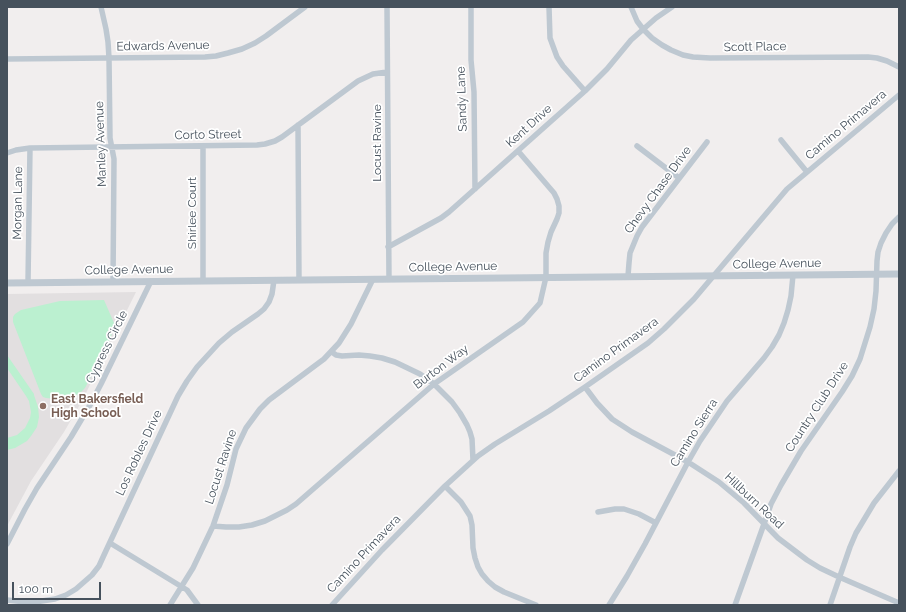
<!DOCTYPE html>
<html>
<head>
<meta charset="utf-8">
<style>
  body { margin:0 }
  #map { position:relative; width:906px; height:612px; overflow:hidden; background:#f1eeee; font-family:Raleway,sans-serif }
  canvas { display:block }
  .frame { position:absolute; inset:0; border:8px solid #46515c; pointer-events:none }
  .scale { position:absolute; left:12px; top:582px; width:89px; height:18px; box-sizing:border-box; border:2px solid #46515c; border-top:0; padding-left:5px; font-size:12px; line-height:14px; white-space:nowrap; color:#46515c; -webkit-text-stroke:3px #fff; paint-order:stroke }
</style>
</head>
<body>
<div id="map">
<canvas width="906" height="612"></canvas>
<div class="frame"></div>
<div class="scale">100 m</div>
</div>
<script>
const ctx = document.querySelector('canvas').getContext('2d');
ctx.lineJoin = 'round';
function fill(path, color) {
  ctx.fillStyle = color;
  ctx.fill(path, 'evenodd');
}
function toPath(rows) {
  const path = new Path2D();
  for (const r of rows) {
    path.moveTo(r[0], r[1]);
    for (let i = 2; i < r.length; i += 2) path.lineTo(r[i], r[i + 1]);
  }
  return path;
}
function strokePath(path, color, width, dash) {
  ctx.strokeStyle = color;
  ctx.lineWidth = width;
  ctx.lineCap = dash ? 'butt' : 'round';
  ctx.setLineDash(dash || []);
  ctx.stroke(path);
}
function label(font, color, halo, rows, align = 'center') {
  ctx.font = font + ' Raleway,sans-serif';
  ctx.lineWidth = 3.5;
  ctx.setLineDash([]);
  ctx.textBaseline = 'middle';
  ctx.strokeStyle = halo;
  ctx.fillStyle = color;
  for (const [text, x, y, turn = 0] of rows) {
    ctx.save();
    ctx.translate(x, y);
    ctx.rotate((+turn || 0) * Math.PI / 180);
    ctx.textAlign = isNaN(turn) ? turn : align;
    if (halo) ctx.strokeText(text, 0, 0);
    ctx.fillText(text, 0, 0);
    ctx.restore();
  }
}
fill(toPath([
  [136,292,82,401,64,432,31,481,7,526,7,294]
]), '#e2dfe0');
fill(toPath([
  [104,300,114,323,113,328,111,337,85,388,79,394,70,397,57,399,46,398,43,397,41,394,13,322,13,317,15,314,21,310,60,301],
  [7,355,34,394,34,395,38,407,39,417,37,427,31,436,27,441,15,448,7,450,7,438,17,435,25,428,30,418,31,412,29,401,26,396,7,368]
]), '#bbf0d0');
strokePath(toPath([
  [101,7,106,29,108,42,109,58,110,138,114,159,113,282],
  [387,7,389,279],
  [471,7,471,60,474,92,475,189],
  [549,7,550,38,557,57,563,66,585,91],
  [631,7,637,21,643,29,652,38,662,45,671,50,683,55,693,57,710,58,868,57,877,58,887,61,899,67],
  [7,59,205,57,216,56,228,53,242,49,255,43,266,36,305,7],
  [298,125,299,280],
  [781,140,807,172],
  [637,146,679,178],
  [7,153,16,150,30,148,257,145,265,144,275,141,282,137,358,81,373,74,387,72],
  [388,247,441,218,449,212,585,91,607,69,631,40,656,18,672,7],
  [628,276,629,263,630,253,637,236,642,227,707,142],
  [203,281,203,146],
  [28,282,30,148],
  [332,352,336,355,342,356,359,355,370,356,382,358,395,362,420,374,434,384,452,402,460,413,467,425,470,432,472,439,473,460],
  [585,387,597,403,612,419,632,432,688,462,719,482,744,503,778,538,807,560,820,568,839,577,899,603],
  [445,486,461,502,470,516,472,525,473,548,475,558,478,567,482,574,488,581,495,587,504,592,536,605],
  [598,512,615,509,624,509,639,514,656,523],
  [213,526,226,527,239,527,252,525,265,521,287,510,296,504,434,384,523,322,540,303,546,277,546,253,548,242,551,232,557,219,559,213,559,206,557,199,554,193,518,151],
  [110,543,187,590,198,605],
  [7,544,25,509,37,488,71,437,90,405,101,384,151,281],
  [7,600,25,602,35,602,55,599,66,595,76,589,92,575,99,566,104,555,178,396,187,381,197,367,219,343,232,332,258,314,264,309,269,302,272,294,274,280],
  [170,605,193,568,213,526,227,485,236,449,246,428,260,409,269,400,324,359,339,343,351,324,373,279],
  [332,605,382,550,445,486,478,456,495,444,549,411,585,387,648,343,664,329,694,299,787,189,899,95],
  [609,605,627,576,645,544,688,462,700,441,727,401,764,358,772,347,779,335,784,323,788,310,791,296,793,275],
  [735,605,764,524,771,504,781,485,801,451,842,392,852,376,860,359,870,327,874,309,876,291,877,261,878,252,881,243,886,233,892,224,899,217],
  [830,605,850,547,856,533,874,503,899,471]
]), '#bec8d1', 5.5);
strokePath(toPath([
  [7,283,899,274]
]), '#bec8d1', 7);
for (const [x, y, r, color] of [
  [43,406,4,"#8d6e63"]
]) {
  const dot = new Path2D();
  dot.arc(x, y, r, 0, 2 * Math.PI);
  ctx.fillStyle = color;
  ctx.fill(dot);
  strokePath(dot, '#fff', 1.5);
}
label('12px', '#46515c', '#fff', [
  ["Edwards Avenue",163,46,-1],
  ["Scott Place",755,47,-1],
  ["Sandy Lane",462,99,-92],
  ["Camino Primavera",846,125,-40],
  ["Kent Drive",529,126,-42],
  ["Corto Street",208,135,-1],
  ["Locust Ravine",377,143,-90],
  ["Manley Avenue",101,144,-92],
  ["Chevy Chase Drive",658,190,-54],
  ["Morgan Lane",18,203,-89],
  ["Shirlee Court",192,213,-90],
  ["College Avenue",777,264,-1],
  ["College Avenue",453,267,-1],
  ["College Avenue",129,270,-1],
  ["Cypress Circle",107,347,-64],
  ["Camino Primavera",616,350,-36],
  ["Burton Way",441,367,-37],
  ["Country Club Drive",817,407,-57],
  ["Camino Sierra",694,433,-58],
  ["Los Robles Drive",139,453,-65],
  ["Locust Ravine",221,467,-72],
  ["Hillburn Road",754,501,43],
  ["Camino Primavera",364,554,-47]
]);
label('bold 12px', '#785e54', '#fff', [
  ["East Bakersfield",51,399],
  ["High School",51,413]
], 'left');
</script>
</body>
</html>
